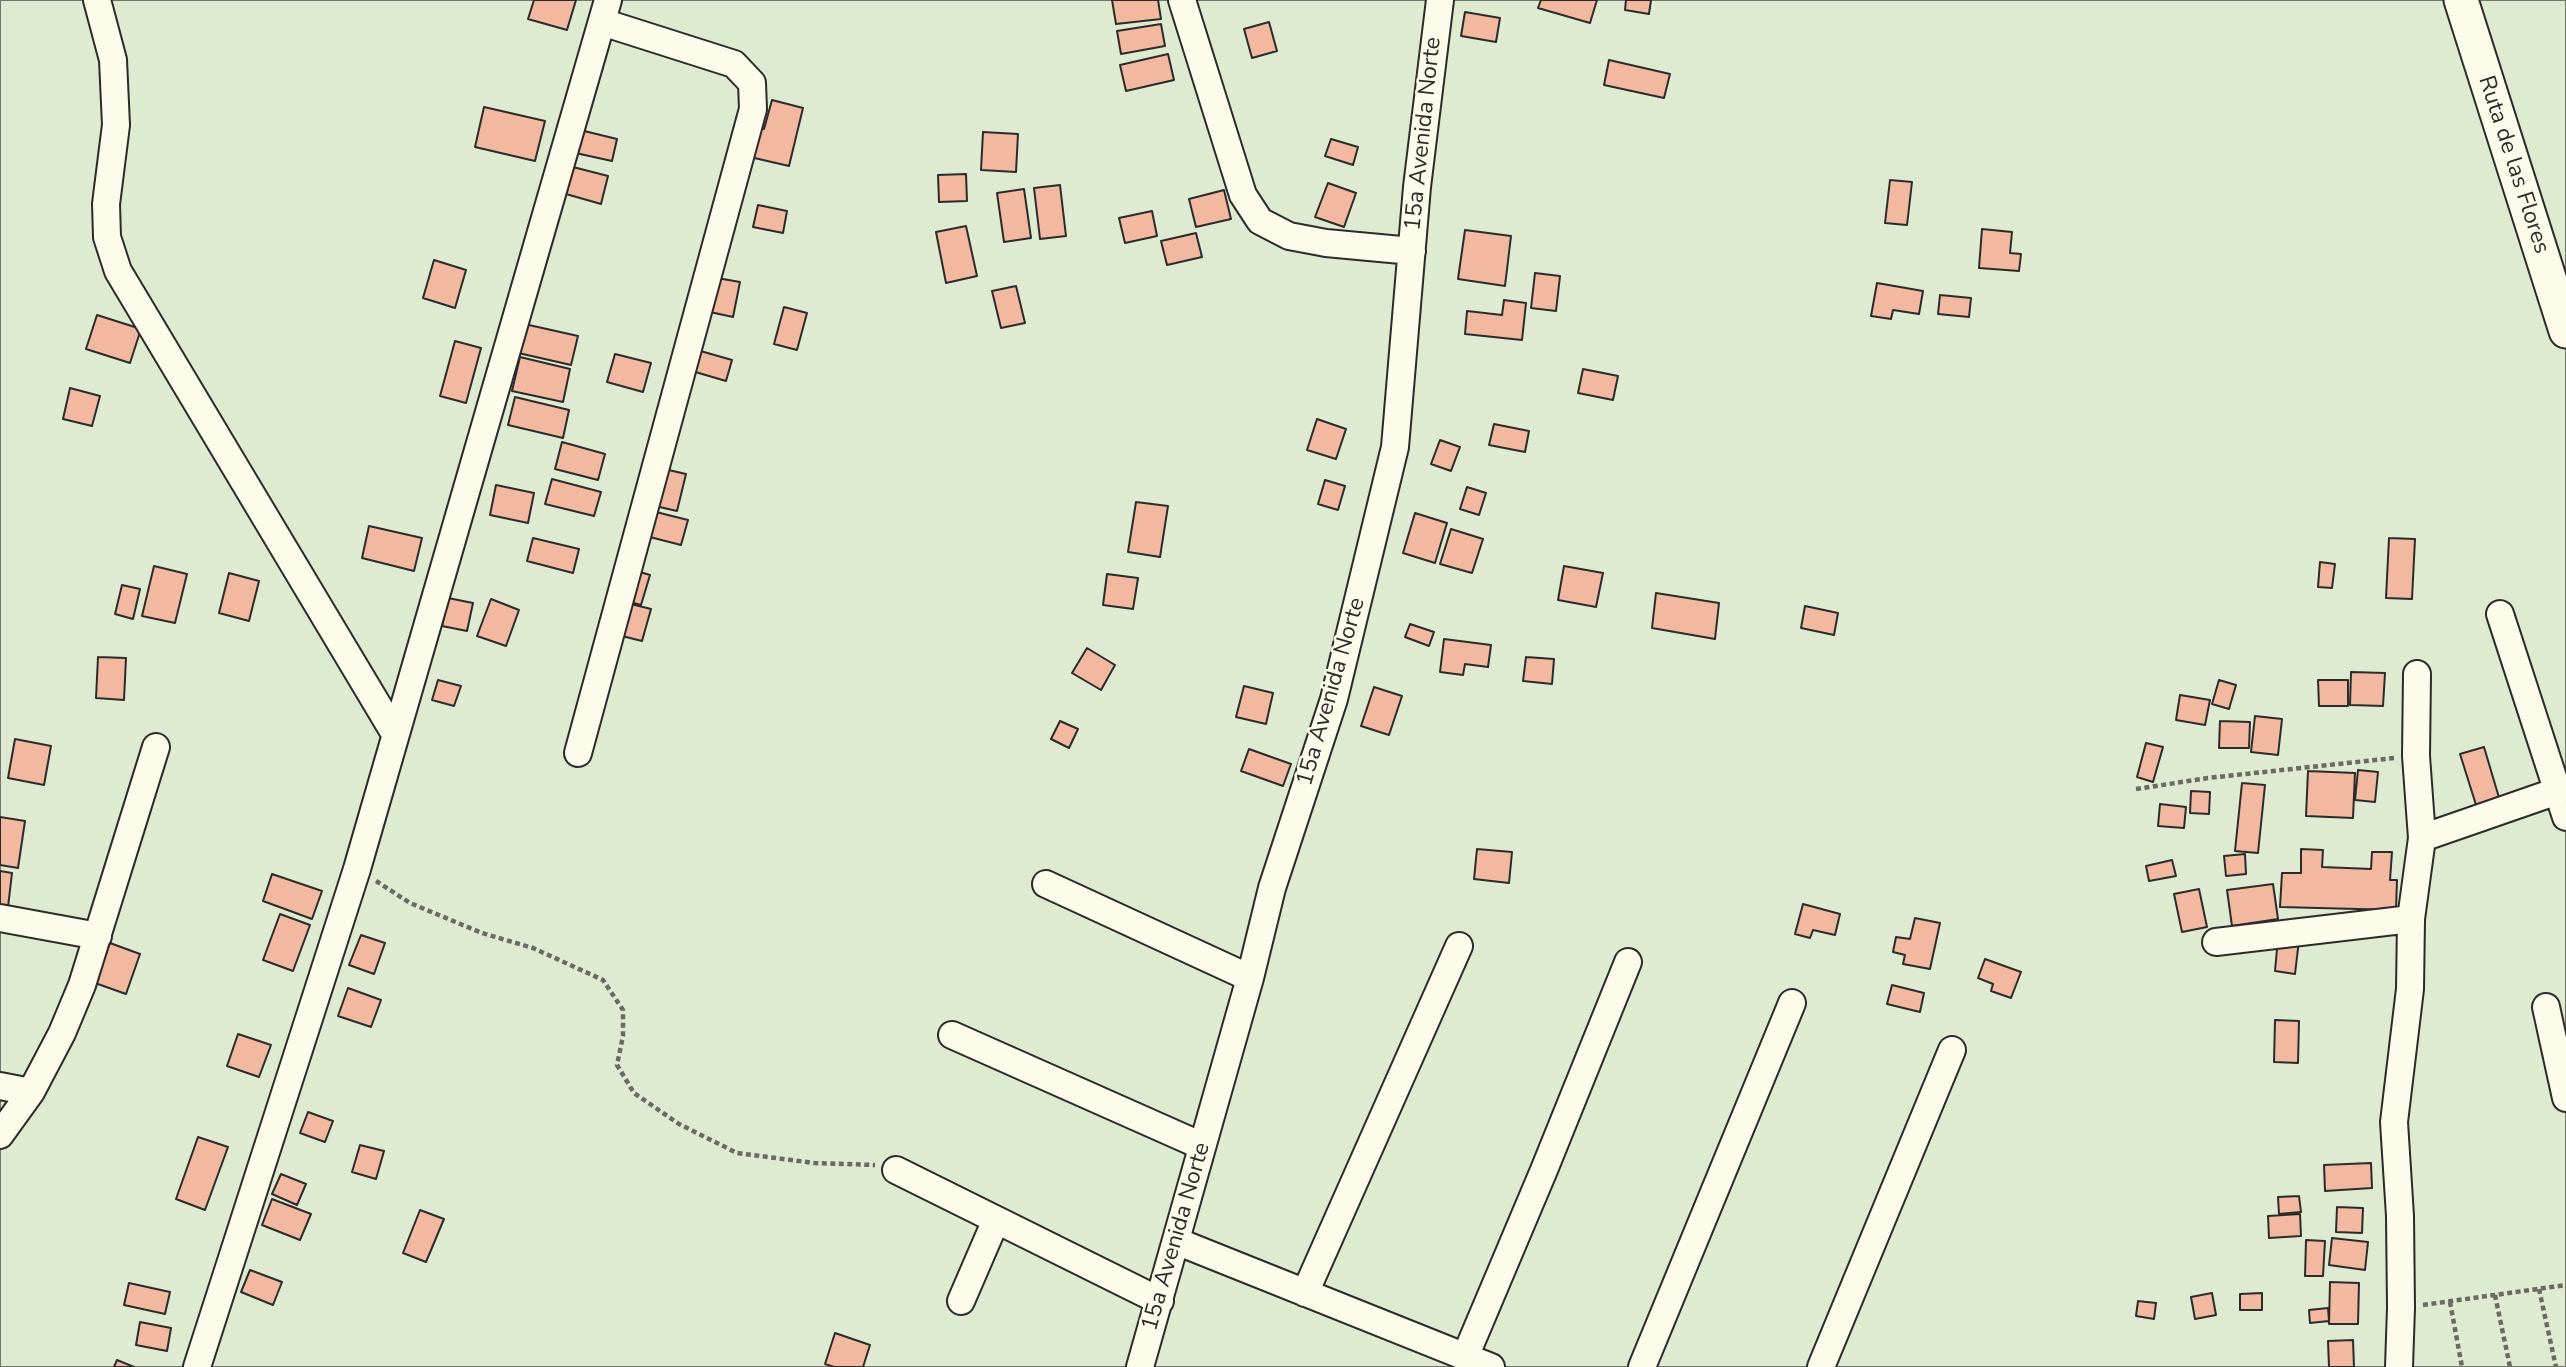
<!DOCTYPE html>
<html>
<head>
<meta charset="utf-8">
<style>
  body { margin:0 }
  canvas { display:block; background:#fdfbea }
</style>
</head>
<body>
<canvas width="2566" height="1367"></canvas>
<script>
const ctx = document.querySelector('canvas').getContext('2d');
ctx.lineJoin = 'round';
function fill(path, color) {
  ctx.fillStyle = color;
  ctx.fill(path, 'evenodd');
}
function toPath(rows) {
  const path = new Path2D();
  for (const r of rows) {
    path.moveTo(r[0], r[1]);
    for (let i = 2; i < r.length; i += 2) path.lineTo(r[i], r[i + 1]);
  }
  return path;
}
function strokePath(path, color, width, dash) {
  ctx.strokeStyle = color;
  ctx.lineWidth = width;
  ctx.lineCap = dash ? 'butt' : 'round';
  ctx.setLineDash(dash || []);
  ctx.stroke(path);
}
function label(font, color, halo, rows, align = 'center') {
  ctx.font = font + ' "Nunito Sans",sans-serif';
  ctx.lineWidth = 5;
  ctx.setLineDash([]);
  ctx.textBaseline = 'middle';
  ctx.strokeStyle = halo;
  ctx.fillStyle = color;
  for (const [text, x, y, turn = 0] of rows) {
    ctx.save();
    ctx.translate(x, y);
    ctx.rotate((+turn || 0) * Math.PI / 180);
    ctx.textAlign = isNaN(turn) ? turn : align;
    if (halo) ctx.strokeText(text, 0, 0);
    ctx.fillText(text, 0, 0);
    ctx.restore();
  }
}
const green = toPath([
  [0,0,2566,0,2566,1367,0,1367,0,0]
]);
fill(green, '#deebd1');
strokePath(green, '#74746e', 2);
const building = toPath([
  [534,0,576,0,567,30,528,19,534,0],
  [1112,0,1158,0,1161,19,1116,24,1112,0],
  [1541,0,1597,0,1590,23,1538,8,1541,0],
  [1626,0,1651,0,1649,14,1625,10,1626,0],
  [1465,12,1500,18,1496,42,1461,36,1465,12],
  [1269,22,1277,51,1252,58,1244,29,1269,22],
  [1161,24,1165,46,1121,54,1117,31,1161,24],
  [1168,54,1174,80,1126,91,1120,65,1168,54],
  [1609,60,1670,74,1664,98,1604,85,1609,60],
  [772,100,803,108,789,166,750,157,756,127,764,129,772,100],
  [484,107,545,121,535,161,475,147,484,107],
  [576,129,617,139,612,161,571,152,576,129],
  [983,132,1018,134,1016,172,981,170,983,132],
  [1331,139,1358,147,1353,165,1325,156,1331,139],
  [573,167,608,176,601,204,566,194,573,167],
  [966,174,967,201,939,202,938,175,966,174],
  [1890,180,1912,182,1907,225,1885,223,1890,180],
  [1328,183,1356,193,1344,227,1315,217,1328,183],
  [1060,185,1066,236,1040,239,1034,188,1060,185],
  [1024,189,1031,238,1004,242,997,193,1024,189],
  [1224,190,1231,219,1196,227,1189,199,1224,190],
  [758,205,787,211,783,233,753,227,758,205],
  [1152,211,1157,236,1125,243,1119,218,1152,211],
  [966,226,977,276,946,283,936,232,966,226],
  [1982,229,2012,232,2010,253,2021,254,2019,271,1979,268,1982,229],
  [1465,230,1511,236,1505,286,1458,279,1465,230],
  [1196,233,1202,257,1167,265,1161,241,1196,233],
  [434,260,466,270,455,308,423,298,434,260],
  [1535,273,1560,276,1556,311,1531,308,1535,273],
  [717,278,740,282,733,317,710,312,717,278],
  [1877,283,1923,291,1919,314,1893,310,1891,319,1871,316,1877,283],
  [1016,286,1025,323,1001,328,992,291,1016,286],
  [1940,295,1971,298,1969,317,1938,314,1940,295],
  [1504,300,1526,303,1522,340,1465,334,1467,311,1502,315,1504,300],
  [784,307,807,313,797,350,774,344,784,307],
  [97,315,141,329,130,363,86,349,97,315],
  [520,323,578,336,571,365,514,352,520,323],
  [455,341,481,348,466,403,440,396,455,341],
  [697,350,732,360,726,381,692,371,697,350],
  [615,354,651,363,643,392,607,382,615,354],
  [520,357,570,369,563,402,512,391,520,357],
  [1583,369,1618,376,1613,400,1578,393,1583,369],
  [70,388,100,396,92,426,63,419,70,388],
  [515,397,569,410,563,438,508,425,515,397],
  [1317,419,1346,429,1336,459,1307,450,1317,419],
  [1494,424,1529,431,1525,452,1489,445,1494,424],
  [1440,440,1460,447,1451,471,1431,464,1440,440],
  [562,442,605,454,598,480,555,469,562,442],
  [660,468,686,474,677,511,651,505,660,468],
  [552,479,601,492,594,516,545,504,552,479],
  [1325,480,1345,486,1338,510,1318,504,1325,480],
  [496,485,534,493,528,523,490,515,496,485],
  [1467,487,1486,493,1479,515,1460,509,1467,487],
  [1136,502,1168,506,1160,557,1128,552,1136,502],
  [648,510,688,520,681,545,642,535,648,510],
  [1415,513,1447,523,1435,563,1403,553,1415,513],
  [369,526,422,538,414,571,362,558,369,526],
  [1451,529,1483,539,1472,573,1440,564,1451,529],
  [533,538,579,549,573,573,527,561,533,538],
  [2389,538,2415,539,2412,599,2386,598,2389,538],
  [2320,562,2335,564,2332,588,2318,587,2320,562],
  [154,566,187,574,175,623,142,616,154,566],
  [1564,566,1603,573,1596,607,1558,600,1564,566],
  [630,569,650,575,641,605,622,600,630,569],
  [229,573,259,581,249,621,219,613,229,573],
  [1107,574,1138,578,1133,609,1103,605,1107,574],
  [122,585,140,589,133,619,115,614,122,585],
  [1656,593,1719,603,1715,639,1652,628,1656,593],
  [448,598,473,603,467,631,442,626,448,598],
  [491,599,519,610,506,646,477,636,491,599],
  [627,603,651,609,642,641,618,635,627,603],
  [1805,606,1838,613,1834,635,1801,628,1805,606],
  [1410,624,1434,632,1429,646,1405,637,1410,624],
  [1444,639,1491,645,1488,667,1465,664,1463,675,1440,672,1444,639],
  [1087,648,1115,665,1101,690,1072,673,1087,648],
  [98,657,126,658,124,700,96,698,98,657],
  [1526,657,1554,659,1552,684,1523,681,1526,657],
  [2351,672,2385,673,2383,706,2350,705,2351,672],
  [438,680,461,686,454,706,432,700,438,680],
  [2219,680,2236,685,2229,709,2212,704,2219,680],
  [2318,680,2348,680,2348,706,2319,706,2318,680],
  [1244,686,1273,693,1266,724,1236,717,1244,686],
  [1374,687,1402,696,1389,735,1361,726,1374,687],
  [2180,695,2210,700,2205,725,2176,720,2180,695],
  [2255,716,2282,719,2278,755,2251,752,2255,716],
  [1060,721,1078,729,1069,748,1051,739,1060,721],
  [2220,721,2250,722,2249,748,2219,748,2220,721],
  [15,739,51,746,44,785,8,778,15,739],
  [2146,743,2163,747,2153,782,2137,777,2146,743],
  [2484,747,2500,801,2477,808,2460,754,2484,747],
  [1249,749,1291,764,1283,786,1241,771,1249,749],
  [2358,770,2378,772,2375,802,2355,800,2358,770],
  [2308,771,2355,773,2353,818,2306,816,2308,771],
  [2242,783,2265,785,2258,853,2235,851,2242,783],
  [2191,791,2210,792,2209,814,2190,813,2191,791],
  [2160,804,2186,807,2184,828,2158,826,2160,804],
  [0,817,25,821,18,868,0,865,0,817],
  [1477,849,1512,852,1509,883,1474,879,1477,849],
  [2301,849,2323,850,2322,867,2371,869,2372,852,2392,852,2390,880,2397,880,2396,910,2280,907,2282,873,2301,873,2301,849],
  [2245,854,2246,874,2226,876,2224,856,2245,854],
  [2172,860,2176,876,2149,881,2146,866,2172,860],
  [0,871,12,873,8,907,0,906,0,871],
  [272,874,322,891,312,919,263,901,272,874],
  [2273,884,2278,919,2232,926,2227,890,2273,884],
  [2199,889,2207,927,2182,932,2174,894,2199,889],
  [1803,904,1840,914,1835,935,1813,930,1810,938,1795,934,1803,904],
  [280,914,310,925,293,971,263,960,280,914],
  [1915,918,1940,923,1930,969,1903,964,1905,955,1893,952,1896,937,1910,939,1915,918],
  [361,935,385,943,374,974,349,965,361,935],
  [2278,938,2299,940,2295,974,2275,971,2278,938],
  [110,943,140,954,126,994,95,983,110,943],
  [1985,959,2021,972,2011,998,1991,991,1993,984,1978,978,1985,959],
  [1892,985,1924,993,1920,1012,1887,1004,1892,985],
  [348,988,381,1000,371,1027,338,1016,348,988],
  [2275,1020,2299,1021,2298,1063,2274,1062,2275,1020],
  [238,1034,271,1045,259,1077,227,1066,238,1034],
  [308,1112,333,1121,325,1142,300,1133,308,1112],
  [198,1137,228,1147,205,1210,176,1199,198,1137],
  [360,1145,384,1151,376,1179,352,1172,360,1145],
  [2371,1163,2372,1188,2325,1191,2324,1165,2371,1163],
  [281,1174,306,1184,297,1205,272,1194,281,1174],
  [2299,1196,2301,1212,2279,1214,2278,1197,2299,1196],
  [272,1199,311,1214,300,1240,262,1225,272,1199],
  [2337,1207,2363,1208,2362,1233,2336,1232,2337,1207],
  [420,1210,444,1219,426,1262,403,1253,420,1210],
  [2300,1214,2301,1236,2269,1238,2268,1216,2300,1214],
  [2332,1238,2368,1242,2365,1270,2329,1265,2332,1238],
  [2306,1240,2325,1241,2323,1276,2305,1276,2306,1240],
  [250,1270,282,1282,273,1305,241,1292,250,1270],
  [2330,1282,2359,1283,2358,1324,2329,1324,2330,1282],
  [129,1283,170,1292,165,1314,124,1305,129,1283],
  [2212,1293,2216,1315,2195,1319,2191,1297,2212,1293],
  [2262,1293,2262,1310,2240,1310,2240,1294,2262,1293],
  [2138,1301,2156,1303,2154,1319,2136,1316,2138,1301],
  [2328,1308,2329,1321,2310,1323,2309,1310,2328,1308],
  [140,1322,171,1328,167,1351,136,1345,140,1322],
  [835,1333,870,1345,863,1367,834,1367,825,1364,835,1333],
  [2353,1340,2354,1367,2329,1367,2328,1341,2353,1340],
  [117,1360,134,1367,114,1367,117,1360]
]);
fill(building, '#f2b8a0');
strokePath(building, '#2b2b2b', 2);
const minor = toPath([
  [97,0,113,60,116,125,106,204,107,237,118,271,395,734],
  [1182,0,1243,195,1260,221,1289,236,1326,243,1412,251],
  [2500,614,2566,817],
  [578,753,753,109,752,83,734,64,602,22],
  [2422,838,2566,788],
  [1046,884,1250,978],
  [0,918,98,936],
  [2216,942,2411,919],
  [2546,1007,2566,1098],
  [952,1035,1202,1146],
  [0,1086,31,1092],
  [0,1135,31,1092,62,1033,82,985,156,747],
  [896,1170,1160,1301],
  [1176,1241,1491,1367],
  [1305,1293,1459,946],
  [961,1301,996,1220],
  [1465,1357,1544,1170,1628,962],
  [197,1367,357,869,608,0],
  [1140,1367,1250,978,1272,888,1334,699,1395,447,1417,187,1440,0],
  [1642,1367,1792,1003],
  [1821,1367,1952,1050],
  [2399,1367,2401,1308,2400,1216,2394,1122,2410,989,2411,919,2422,838,2416,756,2417,674]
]);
const major = toPath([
  [2461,0,2566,331]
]);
strokePath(minor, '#2b2b2b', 30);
strokePath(major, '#2b2b2b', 37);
strokePath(toPath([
  [2136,789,2208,778,2394,758],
  [376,881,410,903,482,933,533,948,603,980,623,1010,623,1036,617,1065,634,1093,679,1124,737,1153,814,1163,875,1165],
  [2539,1289,2556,1367],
  [2495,1295,2510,1367],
  [2450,1302,2462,1367],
  [2423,1305,2566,1285]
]), '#6a6964', 4.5, [5, 3.5]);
strokePath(minor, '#fdfbea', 26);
strokePath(major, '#fdfbea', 33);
label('23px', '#2b2b2b', '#fdfbea', [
  ["15a Avenida Norte",1424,134,-84],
  ["Ruta de las Flores",2513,165,72],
  ["15a Avenida Norte",1332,692,-74],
  ["15a Avenida Norte",1177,1237,-74]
]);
</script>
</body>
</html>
